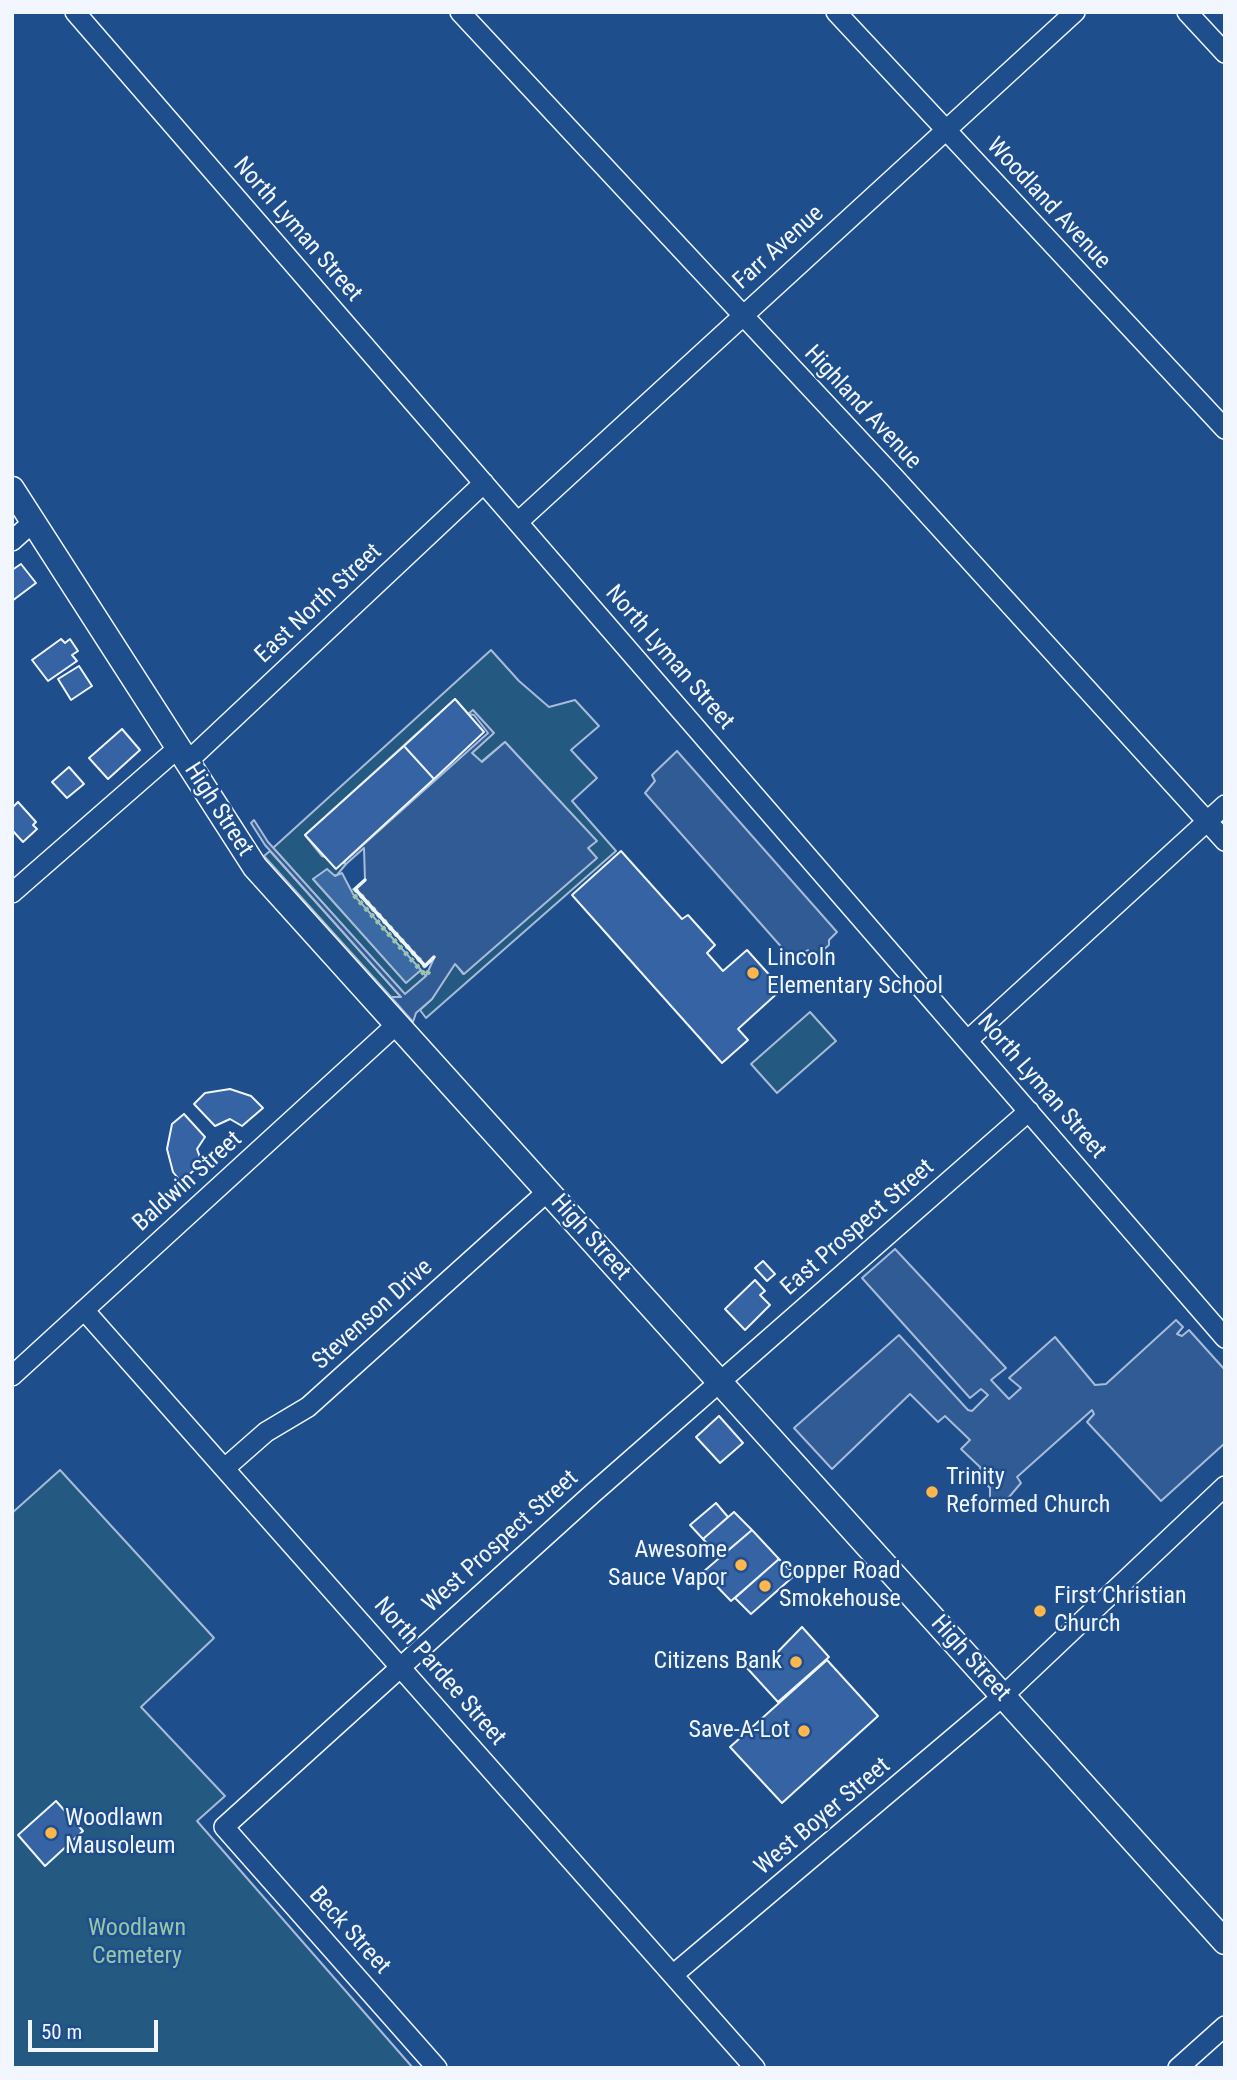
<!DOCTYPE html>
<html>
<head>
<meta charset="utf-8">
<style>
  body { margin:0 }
  #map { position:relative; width:1237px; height:2080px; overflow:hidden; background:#1f4e8c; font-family:"Roboto Condensed",sans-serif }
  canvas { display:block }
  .frame { position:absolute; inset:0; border:14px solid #f2f6ff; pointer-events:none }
  .scale { position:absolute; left:28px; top:2020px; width:130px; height:32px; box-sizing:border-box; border:4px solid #f2f6ff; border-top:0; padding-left:9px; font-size:21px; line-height:24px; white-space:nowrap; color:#f2f6ff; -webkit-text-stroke:5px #1f4e8c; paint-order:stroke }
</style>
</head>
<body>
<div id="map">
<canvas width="1237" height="2080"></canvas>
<div class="frame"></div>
<div class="scale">50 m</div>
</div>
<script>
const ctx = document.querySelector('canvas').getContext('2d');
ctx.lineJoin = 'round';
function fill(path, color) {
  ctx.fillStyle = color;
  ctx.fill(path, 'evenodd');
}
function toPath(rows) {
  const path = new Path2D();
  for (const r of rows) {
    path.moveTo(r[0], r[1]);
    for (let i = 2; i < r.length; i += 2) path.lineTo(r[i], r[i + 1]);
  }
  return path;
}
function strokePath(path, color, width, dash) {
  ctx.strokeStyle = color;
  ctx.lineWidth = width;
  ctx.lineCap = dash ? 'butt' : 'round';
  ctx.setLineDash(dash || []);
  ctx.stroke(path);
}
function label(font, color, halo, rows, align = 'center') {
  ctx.font = font + ' "Roboto Condensed",sans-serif';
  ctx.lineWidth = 5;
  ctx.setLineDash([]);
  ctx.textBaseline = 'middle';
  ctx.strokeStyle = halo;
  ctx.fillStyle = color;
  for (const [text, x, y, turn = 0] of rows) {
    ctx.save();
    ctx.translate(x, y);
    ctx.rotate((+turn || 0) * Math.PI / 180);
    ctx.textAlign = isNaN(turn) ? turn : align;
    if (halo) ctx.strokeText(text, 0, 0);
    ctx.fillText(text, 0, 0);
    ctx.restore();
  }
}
const green = toPath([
  [491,650,519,681,549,707,575,700,599,726,571,750,597,778,572,801,616,851,426,1018,420,1010,432,999,455,963,463,974,596,858,588,848,596,841,505,742,481,762,472,753,493,733,473,711,468,714,455,699,305,835,322,856,346,864,337,875,313,879,406,982,421,970,426,976,405,995,273,848,491,650],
  [270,851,402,998,391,997,264,856,270,851],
  [810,1012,836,1041,777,1093,751,1064,810,1012],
  [60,1470,214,1638,141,1707,225,1796,197,1821,413,2068,12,2068,12,1513,60,1470]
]);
fill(green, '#245a82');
strokePath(green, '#a8bbd7', 2);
const parking = toPath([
  [473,710,494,733,472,753,482,762,505,742,597,841,588,848,597,858,464,974,455,964,432,999,416,1013,413,1022,391,997,401,997,265,845,251,823,254,820,268,842,405,994,426,976,434,958,425,966,355,889,365,880,364,848,346,864,344,862,488,733,474,715,468,714,473,710],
  [677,751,837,932,829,940,829,945,814,958,808,950,792,959,645,793,655,781,652,775,677,751],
  [895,1249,1006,1368,991,1380,1009,1399,1021,1388,1009,1378,1055,1337,1095,1385,1106,1384,1176,1320,1183,1327,1177,1334,1182,1336,1189,1330,1225,1370,1225,1443,1161,1501,1087,1422,1094,1414,1092,1410,1017,1477,1021,1483,998,1510,990,1501,990,1488,976,1473,981,1468,961,1449,970,1440,945,1416,938,1422,910,1394,832,1469,794,1428,899,1335,968,1410,972,1411,988,1395,981,1389,970,1398,862,1278,895,1249]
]);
fill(parking, '#305b95');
strokePath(parking, '#a8bbd7', 2);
const water = toPath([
  [327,869,335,876,342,873,353,894,421,970,406,983,313,879,327,869]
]);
fill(water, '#3b69a3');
strokePath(water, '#a8bbd7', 2);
const building = toPath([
  [21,564,36,583,12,601,12,570,21,564],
  [61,639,65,643,70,639,78,651,72,655,77,661,48,681,32,660,61,639],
  [79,666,92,686,71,700,58,679,79,666],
  [455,699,484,732,434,779,404,746,455,699],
  [122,729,140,750,108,779,89,758,122,729],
  [404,746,434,779,336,869,305,835,404,746],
  [69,767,84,784,67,798,52,782,69,767],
  [18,802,36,822,33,825,37,829,23,842,12,830,12,808,18,802],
  [621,851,682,919,688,915,715,945,707,953,723,971,747,950,782,989,738,1029,748,1040,722,1063,572,895,621,851],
  [230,1089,251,1096,263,1108,242,1126,230,1119,215,1126,194,1104,205,1093,230,1089],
  [184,1114,205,1137,197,1149,202,1163,181,1182,173,1172,167,1149,172,1124,184,1114],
  [763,1261,775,1274,767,1281,755,1268,763,1261],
  [755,1280,765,1291,760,1295,770,1305,745,1330,725,1309,755,1280],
  [719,1416,743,1443,720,1463,696,1437,719,1416],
  [716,1503,728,1517,703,1539,690,1525,716,1503],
  [734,1512,752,1530,719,1558,703,1539,734,1512],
  [752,1530,779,1559,731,1601,703,1572,752,1530],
  [779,1559,795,1575,751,1614,735,1598,779,1559],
  [802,1627,829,1657,778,1702,747,1668,758,1658,765,1665,802,1627],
  [827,1660,878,1716,782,1803,730,1747,827,1660],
  [56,1801,83,1831,45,1866,18,1835,56,1801]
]);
fill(building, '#3563a3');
strokePath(building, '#f2f6ff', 2);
const minor = toPath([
  [75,12,1225,1338],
  [460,12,893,476,1225,841],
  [836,12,1225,429],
  [1187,12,1225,53],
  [518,522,1075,12],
  [12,541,33,522],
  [187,762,484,483],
  [12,893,178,748],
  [968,1040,1225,805],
  [84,1310,755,2068],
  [12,1376,396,1025],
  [225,1468,266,1432,308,1407,548,1191],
  [674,1974,1003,1696,1225,1486],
  [437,2068,224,1827,592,1494,1029,1111],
  [1178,2068,1225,2026]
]);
const major = toPath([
  [12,489,255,867,1225,1942]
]);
strokePath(minor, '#f2f6ff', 22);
strokePath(major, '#f2f6ff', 27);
strokePath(minor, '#1f4e8c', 19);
strokePath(major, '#1f4e8c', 24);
strokePath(toPath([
  [355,889,425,966,429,971,426,976,353,894,355,889]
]), '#97c8a6', 5, [3.5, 5]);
strokePath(toPath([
  [365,880,355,889,425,966,434,957]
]), '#f2f6ff', 3.5);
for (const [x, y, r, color] of [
  [753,973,7,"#ffb74d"],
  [932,1492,7,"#ffb74d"],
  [741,1565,7,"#ffb74d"],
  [765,1586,7,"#ffb74d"],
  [1040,1611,7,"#ffb74d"],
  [796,1662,7,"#ffb74d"],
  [804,1731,7,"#ffb74d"],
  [51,1833,7,"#ffb74d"]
]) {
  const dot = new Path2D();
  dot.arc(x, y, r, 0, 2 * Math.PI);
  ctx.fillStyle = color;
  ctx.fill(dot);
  strokePath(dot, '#1f4e8c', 2.5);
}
label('24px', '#f2f6ff', '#1f4e8c', [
  ["Woodland Avenue",1048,204,47],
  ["North Lyman Street",297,230,49],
  ["Farr Avenue",779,248,-42],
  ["Highland Avenue",862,408,47],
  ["East North Street",319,604,-43],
  ["North Lyman Street",669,658,49],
  ["High Street",218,810,57],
  ["North Lyman Street",1041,1087,49],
  ["Baldwin Street",188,1182,-42],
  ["East Prospect Street",858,1228,-41],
  ["High Street",590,1238,48],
  ["Stevenson Drive",373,1315,-42],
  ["West Prospect Street",501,1542,-42],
  ["High Street",970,1659,48],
  ["North Pardee Street",439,1672,49],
  ["West Boyer Street",823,1817,-40],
  ["Beck Street",349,1931,48]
]);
label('24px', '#f2f6ff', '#1f4e8c', [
  ["Lincoln",767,959],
  ["Elementary School",767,987],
  ["Trinity",946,1478],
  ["Reformed Church",946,1506],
  ["Awesome",727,1551,"right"],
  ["Sauce Vapor",727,1579,"right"],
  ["Copper Road",779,1572],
  ["Smokehouse",779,1600],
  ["First Christian",1054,1597],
  ["Church",1054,1625],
  ["Citizens Bank",782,1662,"right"],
  ["Save-A-Lot",790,1731,"right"],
  ["Woodlawn",65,1819],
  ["Mausoleum",65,1847]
], 'left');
label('24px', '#97c8a6', '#1f4e8c', [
  ["Woodlawn",137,1929],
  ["Cemetery",137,1957]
]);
</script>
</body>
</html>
